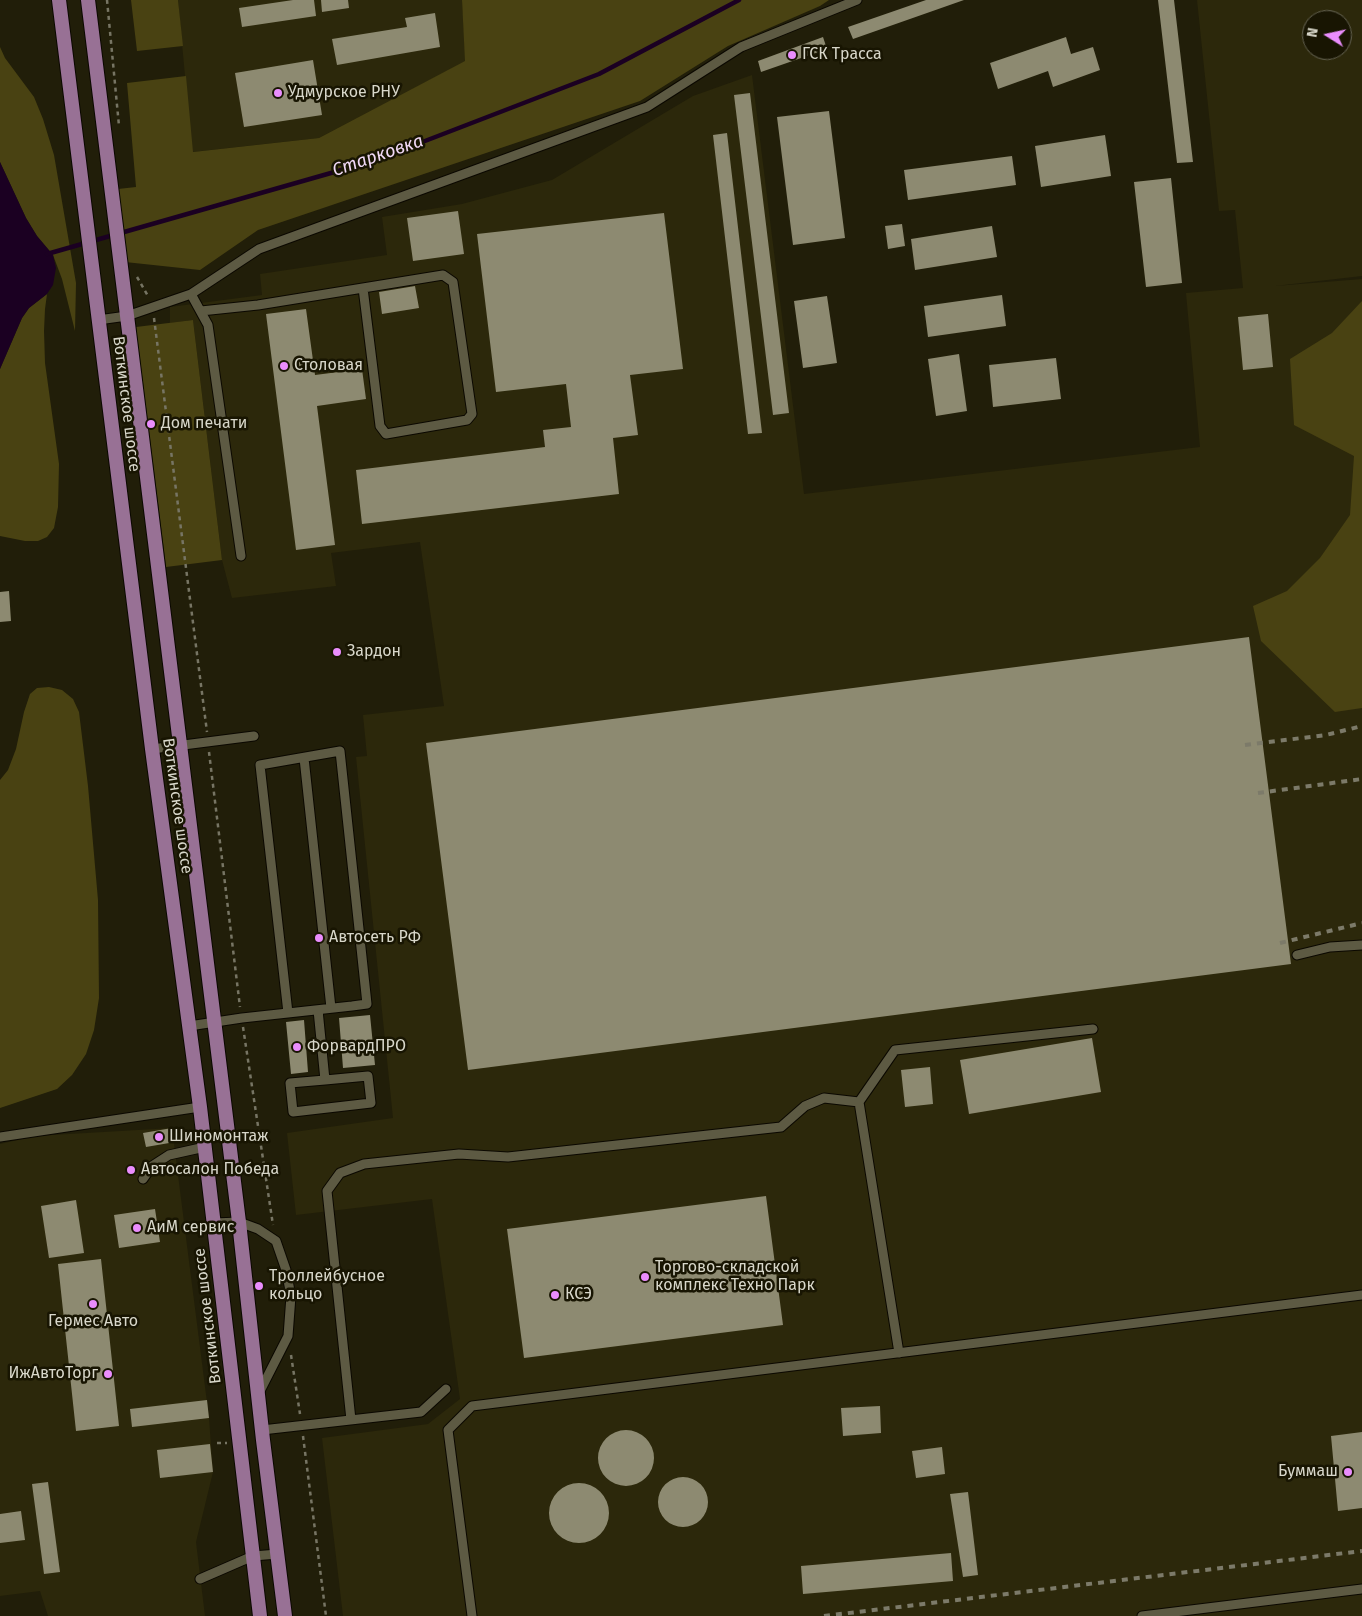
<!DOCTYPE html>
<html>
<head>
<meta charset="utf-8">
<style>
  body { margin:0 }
  #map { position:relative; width:1362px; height:1616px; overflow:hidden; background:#211e09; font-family:"Fira Sans",sans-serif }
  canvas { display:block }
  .north { position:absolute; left:1302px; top:10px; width:50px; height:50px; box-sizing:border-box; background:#181502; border:1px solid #656352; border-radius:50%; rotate:280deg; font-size:14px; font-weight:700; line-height:20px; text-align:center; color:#d8d7ca }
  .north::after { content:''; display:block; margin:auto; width:18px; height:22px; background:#ea8dfd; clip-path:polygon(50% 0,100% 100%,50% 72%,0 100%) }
</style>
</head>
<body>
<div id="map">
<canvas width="1362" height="1616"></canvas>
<div class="north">N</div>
</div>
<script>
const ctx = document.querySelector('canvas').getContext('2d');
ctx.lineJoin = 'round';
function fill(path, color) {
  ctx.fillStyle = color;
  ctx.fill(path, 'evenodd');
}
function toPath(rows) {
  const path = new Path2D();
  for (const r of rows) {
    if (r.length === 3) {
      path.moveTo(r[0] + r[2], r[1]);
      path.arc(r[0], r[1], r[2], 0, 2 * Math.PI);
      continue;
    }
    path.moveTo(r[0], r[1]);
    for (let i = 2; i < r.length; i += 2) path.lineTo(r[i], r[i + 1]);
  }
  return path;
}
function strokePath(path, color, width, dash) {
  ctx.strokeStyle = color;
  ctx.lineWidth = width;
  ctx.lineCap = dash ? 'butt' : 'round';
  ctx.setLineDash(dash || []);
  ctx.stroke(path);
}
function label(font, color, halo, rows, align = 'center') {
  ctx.font = font + ' "Fira Sans",sans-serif';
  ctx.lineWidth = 5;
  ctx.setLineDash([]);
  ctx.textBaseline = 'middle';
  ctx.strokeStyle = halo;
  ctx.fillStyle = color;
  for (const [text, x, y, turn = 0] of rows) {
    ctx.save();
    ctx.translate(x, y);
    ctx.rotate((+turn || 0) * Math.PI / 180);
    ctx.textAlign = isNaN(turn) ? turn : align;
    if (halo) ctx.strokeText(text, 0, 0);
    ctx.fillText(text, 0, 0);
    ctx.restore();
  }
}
fill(toPath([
  [178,0,462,0,466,61,319,138,192,152],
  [1197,0,1362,0,1362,276,1275,286,1362,279,1362,1616,343,1616,322,1438,428,1424,460,1399,432,1199,296,1215,287,1133,393,1118,356,757,367,756,363,715,444,706,420,542,331,553,336,586,232,598,222,560,193,320,170,323,170,307,262,295,260,274,387,255,382,217,462,204,552,180,693,96,752,75,804,494,1200,447,1186,293,1243,288,1235,210,1219,211],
  [1312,20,1342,20,1342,50,1312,50],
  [172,1128,209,1418,213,1472,196,1542,205,1616,48,1616,40,1591,0,1596,0,1144,35,1136]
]), '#2c280b');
fill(toPath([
  [131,0,178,0,183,46,137,51],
  [462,0,829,0,820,6,728,46,640,101,258,230,200,270,125,262,118,189,136,187,127,83,186,76,193,152,319,138,465,61],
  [0,47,5,58,34,97,43,119,54,155,76,283,75,331,62,279,53,255,37,236,26,218,0,162],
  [47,294,45,309,44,331,45,363,59,464,58,507,54,528,47,537,38,541,25,541,0,536,0,369,22,318,29,308],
  [1362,301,1362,708,1335,712,1261,641,1253,606,1287,591,1320,558,1350,515,1354,456,1294,425,1290,359,1332,333],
  [193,320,222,560,166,567,136,327],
  [49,687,62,690,73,699,79,712,88,786,98,900,99,998,94,1030,86,1054,72,1075,57,1089,0,1108,0,780,8,770,16,749,24,712,30,694,37,688]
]), '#494212');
fill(toPath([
  [0,162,26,218,37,236,53,255,56,268,53,285,47,294,29,308,22,318,0,369]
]), '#1b0022');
strokePath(toPath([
  [47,254,373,161,599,74,739,0]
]), '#1b0022', 4.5);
fill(toPath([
  [293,0,314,0,316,16,242,27,239,8],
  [321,0,348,0,349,8,322,12],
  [926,0,964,0,853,39,848,27],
  [1158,0,1174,0,1193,162,1177,163],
  [435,13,440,47,337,65,332,39,407,27,405,18],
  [823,37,827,49,761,72,758,61],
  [1066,37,1071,54,1093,47,1100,70,1053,87,1048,71,998,89,990,63],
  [313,60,322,115,244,127,235,73],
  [750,93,789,413,773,415,734,95],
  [829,111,845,238,793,245,777,117],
  [727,133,762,433,748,434,713,135],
  [1105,135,1111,176,1041,187,1035,146],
  [1012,156,1016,185,908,200,904,170],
  [1171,178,1182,283,1146,287,1134,182],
  [458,211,464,254,413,261,407,218],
  [664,213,683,369,630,375,638,435,613,438,619,494,362,524,356,470,545,447,543,430,571,427,566,384,496,392,477,234],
  [902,224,905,246,888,249,885,226],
  [992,226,997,257,915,270,911,239],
  [415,286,419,308,382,314,379,292],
  [1002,295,1006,326,928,337,924,306],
  [827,296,837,363,803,368,794,301],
  [306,309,315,375,362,369,366,399,317,406,335,545,296,550,266,314],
  [1268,314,1273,367,1243,370,1238,317],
  [959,354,967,411,936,416,928,359],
  [1056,358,1061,399,993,407,989,365],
  [9,591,11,621,0,622,0,592],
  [1249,637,1291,964,468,1070,426,743],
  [370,1015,375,1065,343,1068,339,1018],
  [304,1020,308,1072,291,1074,286,1022],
  [1092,1038,1101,1092,969,1114,960,1060],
  [930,1067,933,1104,905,1107,901,1070],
  [172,1128,175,1142,146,1147,143,1133],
  [766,1196,783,1325,524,1358,507,1229],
  [76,1200,84,1253,49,1258,41,1206],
  [155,1209,160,1242,119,1248,114,1215],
  [101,1259,119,1426,76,1431,58,1264],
  [207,1400,209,1418,132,1427,130,1409],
  [880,1406,881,1433,843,1436,841,1408],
  [626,1458,28],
  [1362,1432,1362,1508,1338,1511,1331,1436],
  [210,1444,213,1472,160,1478,157,1450],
  [942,1447,945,1474,916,1478,912,1451],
  [683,1502,25],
  [48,1482,60,1572,44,1574,32,1484],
  [579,1513,30],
  [968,1492,978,1575,963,1577,950,1494],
  [21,1511,25,1540,0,1543,0,1514],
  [951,1553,953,1581,803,1594,801,1566]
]), '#8d8a71');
const service = toPath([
  [191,294,208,325,241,556],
  [201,311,258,305,363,288,380,426,386,434,467,420,472,414,453,282,443,275,363,288],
  [98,320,127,316,191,294,259,249,647,107,741,47,857,0],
  [152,749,254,736],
  [304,758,331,1008],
  [1297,955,1330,947,1362,945],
  [318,1010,325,1080,368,1076,371,1103,293,1112,290,1083,325,1080],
  [189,1026,242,1018,352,1006,367,1004,340,751,260,765,288,1013],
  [0,1137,200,1107],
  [143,1179,152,1166,169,1155,205,1147],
  [214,1223,239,1222,258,1229,276,1241,286,1270,291,1296,288,1336,259,1393],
  [899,1353,859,1102,895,1050,1093,1029],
  [351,1420,327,1191,340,1173,364,1164,459,1154,508,1157,781,1127,805,1106,824,1098,859,1102],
  [262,1430,421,1412,446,1389],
  [200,1579,253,1556,278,1554],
  [472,1616,448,1430,472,1406,1362,1295],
  [1142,1616,1362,1589]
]);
const primary = toPath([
  [59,0,152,749,200,1107,260,1616],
  [88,0,239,1222,263,1440,285,1616]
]);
strokePath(service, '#0b0800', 11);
strokePath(primary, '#0b0800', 16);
strokePath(toPath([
  [107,0,119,126],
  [137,277,148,296],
  [154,318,207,732],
  [209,752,240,1007],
  [243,1027,273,1225],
  [291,1355,300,1414],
  [303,1436,326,1616],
  [217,1443,227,1443]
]), '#777564', 2.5, [4, 4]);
strokePath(service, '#5d5a43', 9);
strokePath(primary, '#987195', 14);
strokePath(toPath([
  [1245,745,1326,735,1362,726],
  [1258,793,1362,779],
  [1280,943,1362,923],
  [824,1616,1362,1551]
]), '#7c7a69', 4, [6, 6]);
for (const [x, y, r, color] of [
  [792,55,5,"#ea8dfd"],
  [278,93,5,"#ea8dfd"],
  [284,366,5,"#ea8dfd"],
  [151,424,5,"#ea8dfd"],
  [337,652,5,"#ea8dfd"],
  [319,938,5,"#ea8dfd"],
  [297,1047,5,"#ea8dfd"],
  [159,1137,5,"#ea8dfd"],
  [131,1170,5,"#ea8dfd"],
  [137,1228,5,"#ea8dfd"],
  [645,1277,5,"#ea8dfd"],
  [259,1286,5,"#ea8dfd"],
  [555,1295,5,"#ea8dfd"],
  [93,1304,5,"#ea8dfd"],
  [108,1374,5,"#ea8dfd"],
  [1348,1472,5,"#ea8dfd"]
]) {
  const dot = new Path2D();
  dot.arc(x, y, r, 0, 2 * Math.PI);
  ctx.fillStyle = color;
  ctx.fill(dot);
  strokePath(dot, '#181502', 2);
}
label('16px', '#d8d7ca', '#181502', [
  ["ГСК Трасса",802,55],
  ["Удмурское РНУ",288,93],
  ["Столовая",294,366],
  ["Дом печати",161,424],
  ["Зардон",347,652],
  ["Автосеть РФ",329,938],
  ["ФорвардПРО",307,1047],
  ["Шиномонтаж",169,1137],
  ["Автосалон Победа",141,1170],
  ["АиМ сервис",147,1228],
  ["Торгово-складской",655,1268],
  ["комплекс Техно Парк",655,1286],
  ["Троллейбусное",269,1277],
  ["кольцо",269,1295],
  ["КСЭ",565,1295],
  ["Гермес Авто",93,1322,"center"],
  ["ИжАвтоТорг",98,1374,"right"],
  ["Буммаш",1338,1472,"right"]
], 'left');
label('16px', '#d8d7ca', '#181502', [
  ["Воткинское шоссе",126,404,83],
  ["Воткинское шоссе",177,806,82],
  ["Воткинское шоссе",208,1316,-97]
]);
label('italic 18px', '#f1d9f6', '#181502', [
  ["Старковка",378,156,-19]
]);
</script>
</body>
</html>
